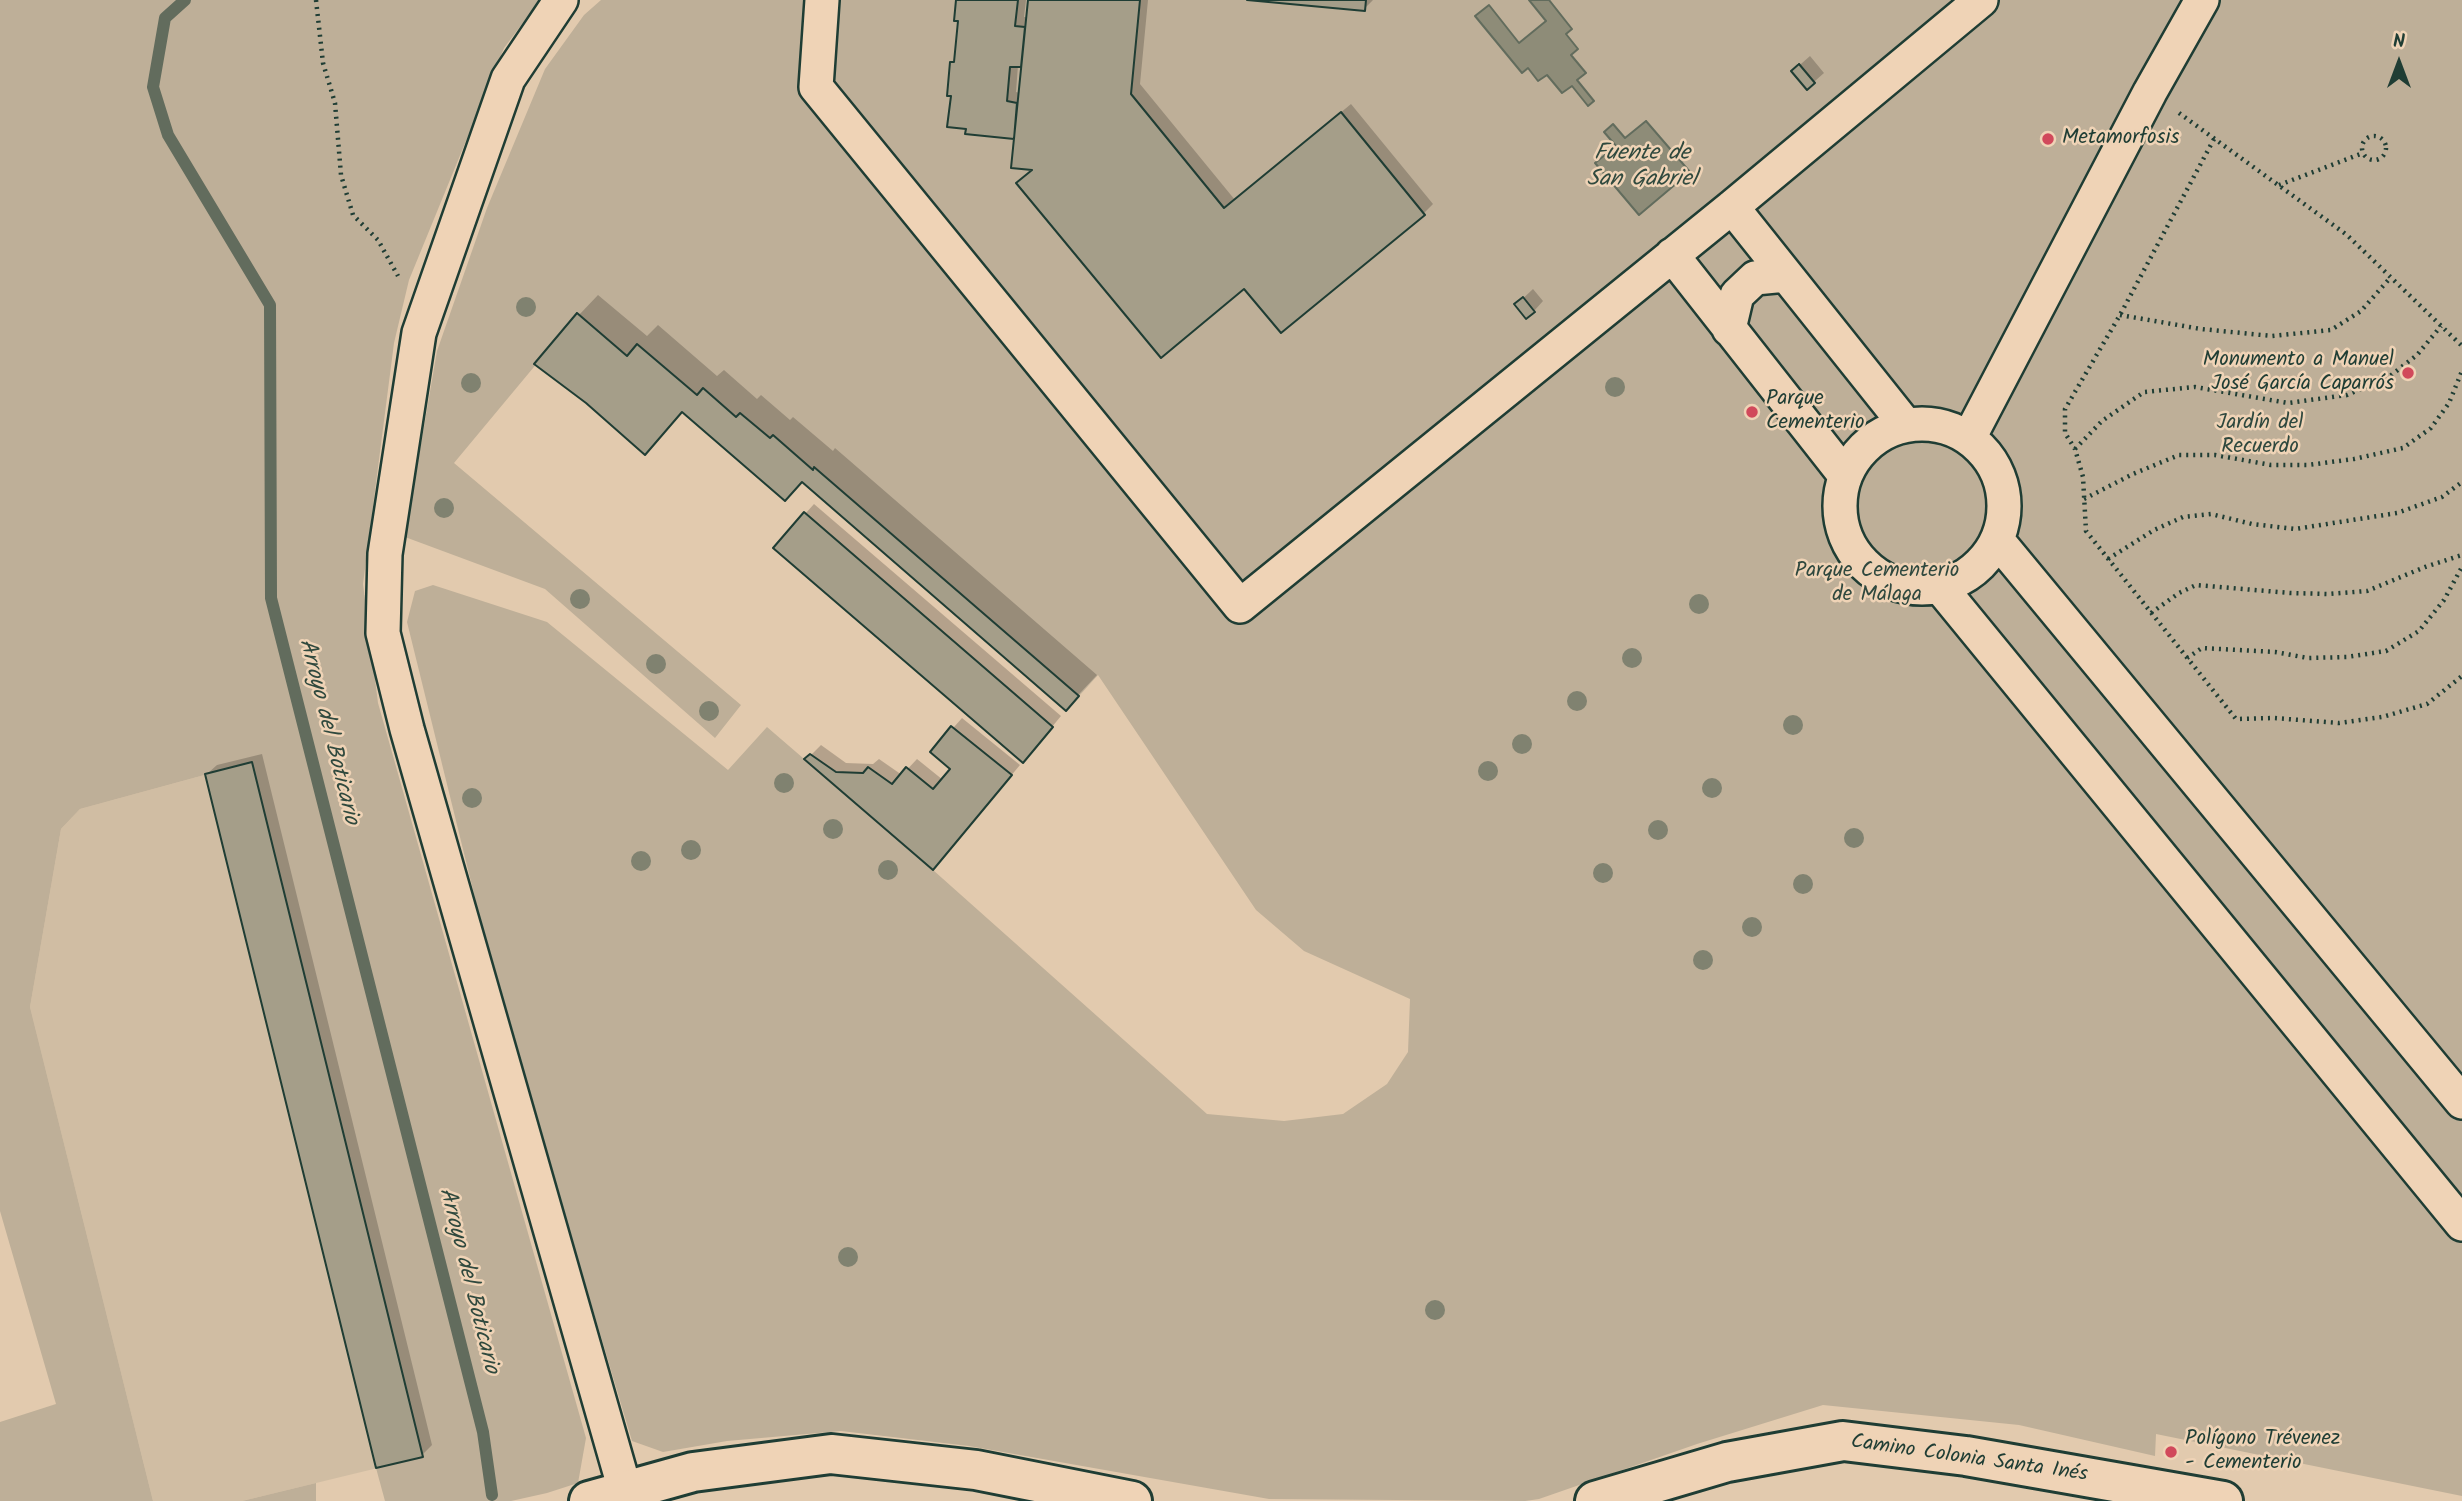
<!DOCTYPE html>
<html>
<head>
<meta charset="utf-8">
<style>
  body { margin:0 }
  #map { position:relative; width:2462px; height:1501px; overflow:hidden; background:#e2caae; font-family:Kalam,sans-serif }
  canvas { display:block }
  .north { position:absolute; left:2364px; top:28px; width:70px; height:70px; -webkit-text-stroke:5px #efd3b6; paint-order:stroke; rotate:0deg; font-size:19px; font-weight:700; line-height:28px; text-align:center; color:#1f3d34 }
  .north::after { content:''; display:block; margin:auto; width:24px; height:32px; background:#1f3d34; clip-path:polygon(50% 0,100% 100%,50% 72%,0 100%) }
</style>
</head>
<body>
<div id="map">
<canvas width="2462" height="1501"></canvas>
<div class="north">N</div>
</div>
<script>
const ctx = document.querySelector('canvas').getContext('2d');
ctx.lineJoin = 'round';
function fill(path, color) {
  ctx.fillStyle = color;
  ctx.fill(path, 'evenodd');
}
function toPath(rows) {
  const path = new Path2D();
  for (const r of rows) {
    if (r.length === 3) {
      path.moveTo(r[0] + r[2], r[1]);
      path.arc(r[0], r[1], r[2], 0, 2 * Math.PI);
      continue;
    }
    path.moveTo(r[0], r[1]);
    for (let i = 2; i < r.length; i += 2) path.lineTo(r[i], r[i + 1]);
  }
  return path;
}
function strokePath(path, color, width, dash) {
  ctx.strokeStyle = color;
  ctx.lineWidth = width;
  ctx.lineCap = dash ? 'butt' : 'round';
  ctx.setLineDash(dash || []);
  ctx.stroke(path);
}
function label(font, color, halo, rows, align = 'center') {
  ctx.font = font + ' Kalam,sans-serif';
  ctx.lineWidth = 5;
  ctx.setLineDash([]);
  ctx.textBaseline = 'middle';
  ctx.strokeStyle = halo;
  ctx.fillStyle = color;
  for (const [text, x, y, turn = 0] of rows) {
    ctx.save();
    ctx.translate(x, y);
    ctx.rotate((+turn || 0) * Math.PI / 180);
    ctx.textAlign = isNaN(turn) ? turn : align;
    if (halo) ctx.strokeText(text, 0, 0);
    ctx.fillText(text, 0, 0);
    ctx.restore();
  }
}
fill(toPath([
  [252,762,423,1457,242,1501,153,1501,30,1007,61,829,80,809]
]), '#d0bda3');
fill(toPath([
  [0,0,540,0,504,48,409,280,394,343,363,584,378,703,586,1438,578,1483,547,1493,511,1501,385,1501,376,1468,423,1456,252,762,80,809,61,829,30,1007,153,1501,0,1501,0,1422,56,1404,0,1211],
  [601,0,2462,0,2462,1496,2156,1434,2155,1456,2019,1425,1823,1405,1697,1444,1539,1499,1525,1501,1269,1499,969,1446,841,1431,727,1441,663,1452,632,1441,580,1266,477,906,407,622,415,591,433,585,547,622,728,770,767,727,933,870,1207,1114,1284,1121,1343,1114,1387,1084,1408,1052,1410,999,1304,951,1256,910,1098,675,1079,696,815,467,813,470,773,435,770,438,741,413,736,417,703,388,697,395,637,344,627,356,578,314,454,463,741,705,715,738,545,589,405,537,437,351,487,208,545,69,584,15],
  [316,1483,316,1501,242,1501]
]), '#beaf98');
const water = toPath([
  [1529,0,1549,0,1572,29,1566,34,1578,49,1571,55,1586,73,1577,80,1594,101,1588,106,1572,86,1562,93,1547,75,1538,81,1528,68,1522,73,1475,16,1489,5,1519,43,1546,21,1529,0],
  [1646,121,1690,172,1639,215,1595,163,1616,146,1604,132,1613,124,1625,138,1646,121]
]);
fill(water, '#8e8c78');
strokePath(water, '#626c5d', 2);
fill(toPath([
  [958,0,1026,0,1024,17,1028,17,1030,0,1148,0,1140,84,1235,200,1351,104,1433,204,1424,213,1245,286,1035,168,1016,137,968,127,953,95,952,63,956,58,960,19],
  [1018,65,1023,66,1020,93,1016,92],
  [1249,0,1373,0,1364,9],
  [1810,56,1824,73,1807,88,1793,71],
  [1533,289,1543,301,1534,311,1516,305],
  [598,295,647,336,658,325,717,376,724,370,757,399,761,395,790,420,793,417,833,451,835,448,1097,675,1066,708,803,481,684,411,645,453,579,315],
  [814,504,1061,716,1032,751,805,514],
  [962,718,1020,765,942,858,807,759,821,745,846,763,873,764,879,759,902,775,917,759,943,780,952,769,932,752],
  [262,754,432,1445,422,1455,207,774,217,765]
]), '#0003');
strokePath(toPath([
  [185,0,165,18,153,87,168,135,270,305,271,598,483,1432,492,1495]
]), '#626c5d', 12);
const building = toPath([
  [956,0,1018,0,1015,26,1025,27,1021,67,1010,67,1007,101,1017,103,1014,139,965,134,966,129,947,127,951,96,947,96,950,62,954,62,958,21,954,21,956,0],
  [1028,0,1140,0,1131,94,1224,208,1341,112,1425,215,1281,333,1244,289,1161,358,1016,183,1032,170,1011,168,1028,0],
  [1247,0,1366,0,1365,11,1247,0],
  [1799,64,1815,83,1807,90,1791,71,1799,64],
  [1523,297,1535,312,1526,319,1514,304,1523,297],
  [577,313,627,356,637,344,697,395,703,388,736,417,740,413,770,438,773,435,813,470,814,467,1079,696,1066,711,802,482,785,501,682,412,645,455,586,403,534,364,577,313],
  [804,512,1053,727,1023,763,773,548,804,512],
  [951,726,1012,775,933,870,804,759,810,754,836,772,863,773,868,767,892,784,906,767,933,789,950,769,930,752,951,726],
  [252,762,423,1457,376,1468,205,774,252,762]
]);
fill(building, '#a59e89');
strokePath(building, '#1f3d34', 2);
const minor = toPath([
  [561,0,508,79,419,333,385,554,383,633,407,729,625,1490],
  [822,0,816,87,1240,606,1732,207,1981,0],
  [1732,207,1905,424],
  [1672,255,1844,474],
  [1729,329,1737,295,1755,278,1786,275],
  [1922,506,82],
  [1970,436,2150,92,2202,0],
  [1998,541,2462,1102],
  [1941,588,2462,1224]
]);
const secondary = toPath([
  [589,1501,693,1472,831,1454,976,1470,1132,1501],
  [1595,1501,1727,1462,1843,1441,1966,1456,2223,1501]
]);
strokePath(minor, '#1f3d34', 38);
strokePath(secondary, '#1f3d34', 44);
strokePath(toPath([
  [316,0,323,63,335,103,341,175,353,215,378,240,398,276],
  [2179,113,2347,235,2462,346],
  [2374,148,12],
  [2214,139,2120,315,2065,409,2065,433,2075,449,2083,477,2086,531,2236,719,2274,718,2339,723,2382,717,2427,704,2462,676],
  [2279,185,2363,153],
  [2120,315,2201,329,2272,336,2331,330,2361,311,2391,277],
  [2075,449,2102,421,2144,392,2195,387,2288,403,2347,395,2390,376,2417,355,2441,326],
  [2084,499,2133,474,2179,455,2215,455,2271,465,2308,465,2354,459,2403,448,2431,428,2449,403,2462,371],
  [2108,559,2154,530,2183,517,2211,514,2252,524,2295,529,2397,513,2442,497,2462,482],
  [2151,613,2179,593,2196,585,2290,593,2328,594,2367,591,2425,567,2462,555],
  [2187,658,2202,648,2275,652,2308,658,2347,657,2386,651,2419,631,2444,600,2462,567]
]), '#1f3d34', 4.5, [2, 5]);
strokePath(minor, '#efd3b6', 33);
strokePath(secondary, '#efd3b6', 38);
ctx.fillStyle = '#808270';
for (const [x, y] of [
  [526,307],
  [471,383],
  [1615,387],
  [444,508],
  [580,599],
  [1699,604],
  [1632,658],
  [656,664],
  [1577,701],
  [709,711],
  [1793,725],
  [1522,744],
  [1488,771],
  [784,783],
  [1712,788],
  [472,798],
  [833,829],
  [1658,830],
  [1854,838],
  [691,850],
  [641,861],
  [888,870],
  [1603,873],
  [1803,884],
  [1752,927],
  [1703,960],
  [848,1257],
  [1435,1310]
]) {
  ctx.beginPath();
  ctx.arc(x, y, 10, 0, 2 * Math.PI);
  ctx.fill();
}
for (const [x, y, r, color] of [
  [2048,139,7,"#d1495b"],
  [2408,373,7,"#d1495b"],
  [1752,412,7,"#d1495b"],
  [2171,1452,7,"#d1495b"]
]) {
  const dot = new Path2D();
  dot.arc(x, y, r, 0, 2 * Math.PI);
  ctx.fillStyle = color;
  ctx.fill(dot);
  strokePath(dot, '#efd3b6', 2.5);
}
label('21px', '#1f3d34', '#efd3b6', [
  ["Metamorfosis",2062,139],
  ["Monumento a Manuel",2394,361,"right"],
  ["José García Caparrós",2394,385,"right"],
  ["Parque",1766,400],
  ["Cementerio",1766,424],
  ["Polígono Trévenez",2185,1440],
  ["- Cementerio",2185,1464]
], 'left');
label('21px', '#2f483e', '#efd3b6', [
  ["Jardín del",2260,424],
  ["Recuerdo",2260,448],
  ["Parque Cementerio",1877,572],
  ["de Málaga",1877,596]
]);
label('21px', '#1f3d34', '#efd3b6', [
  ["Camino Colonia Santa Inés",1969,1460,8]
]);
label('italic 23px', '#30493e', '#efd3b6', [
  ["Fuente de",1642,155],
  ["San Gabriel",1642,181],
  ["Arroyo del Boticario",327,732,76],
  ["Arroyo del Boticario",467,1281,76]
]);
</script>
</body>
</html>
